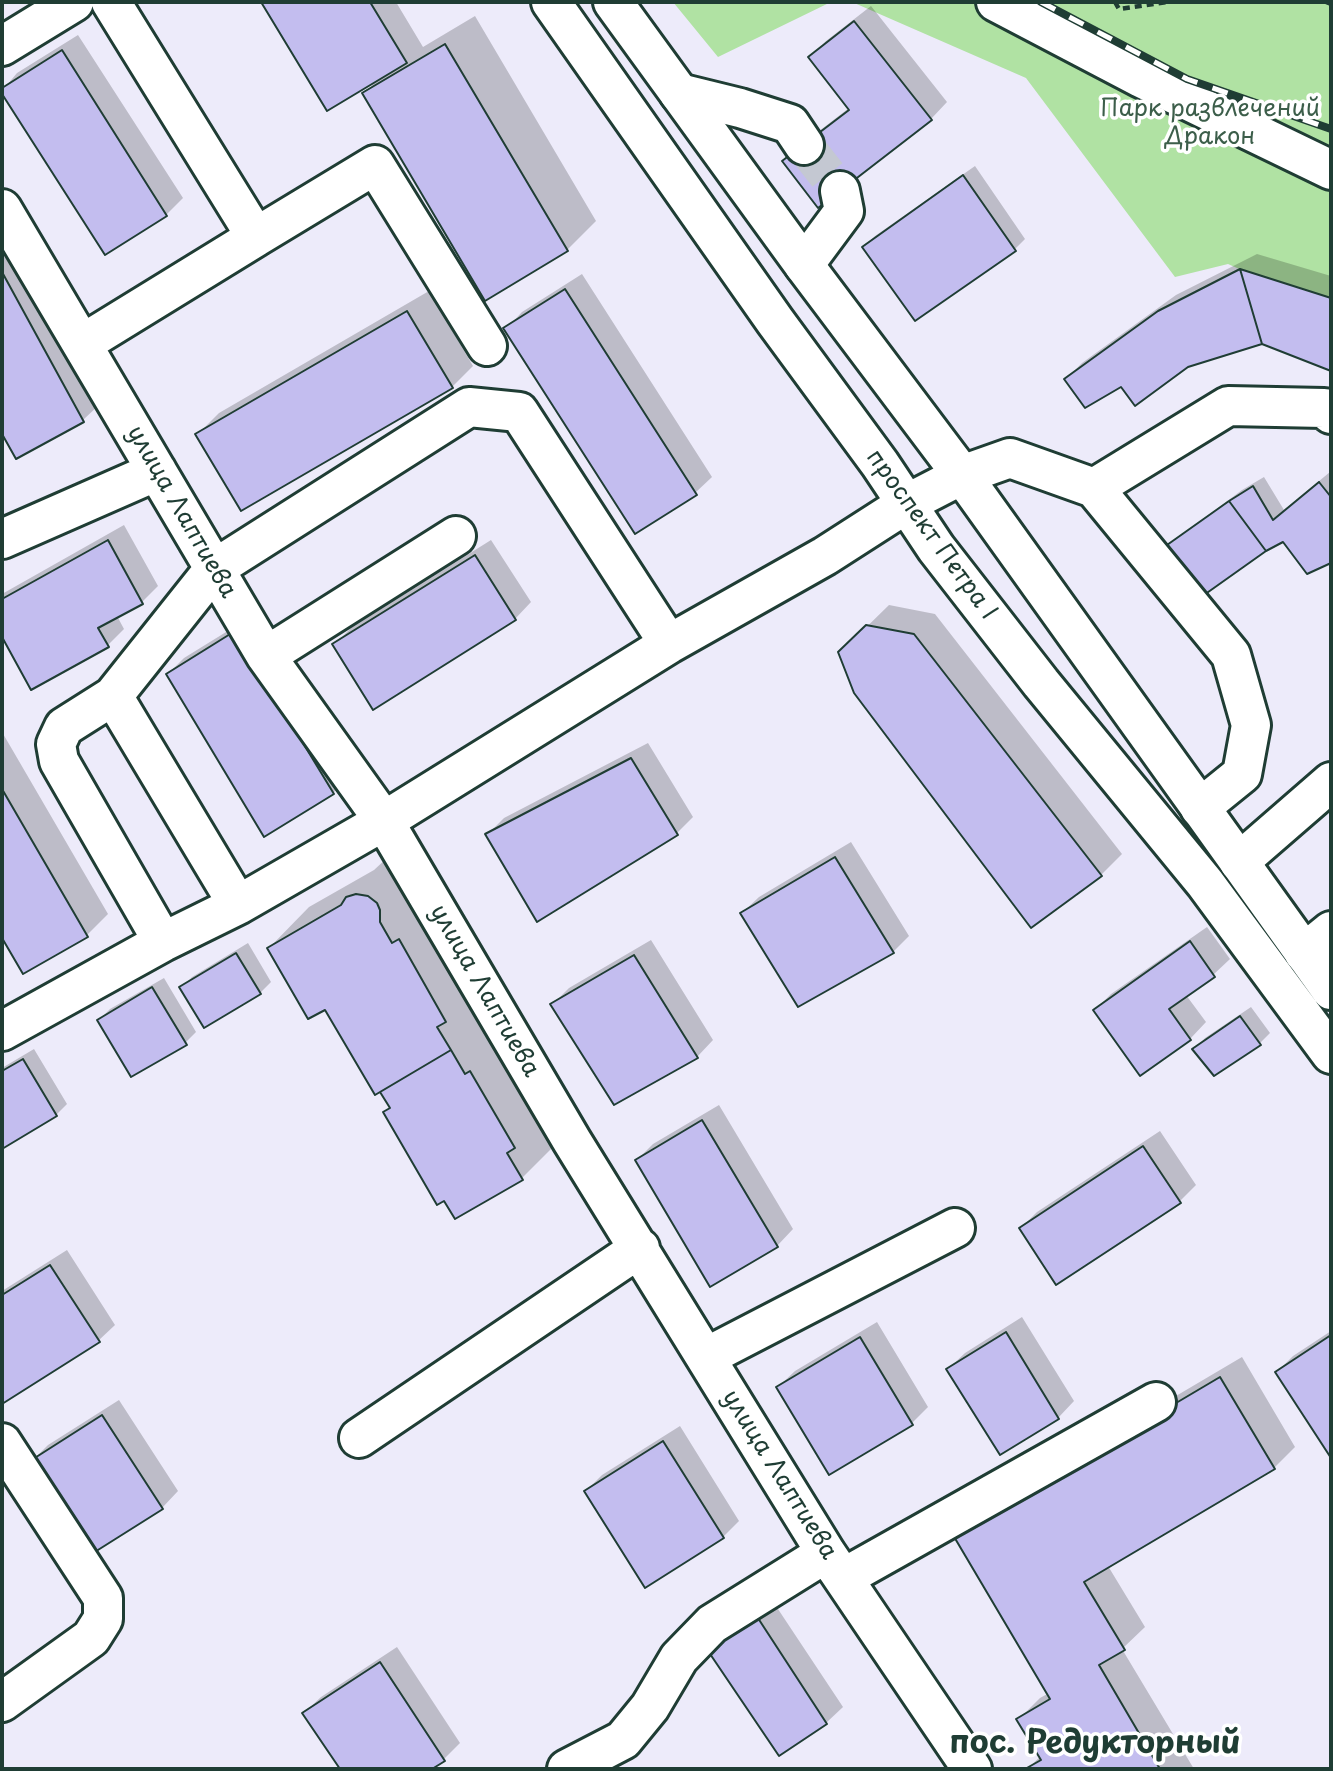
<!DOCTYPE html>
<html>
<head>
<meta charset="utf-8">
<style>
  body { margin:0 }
  #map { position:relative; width:1333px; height:1771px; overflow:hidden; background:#edebfa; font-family:"Playpen Sans",sans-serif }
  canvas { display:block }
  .frame { position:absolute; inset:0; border:4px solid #1f3d34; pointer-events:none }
</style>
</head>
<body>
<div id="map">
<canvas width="1333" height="1771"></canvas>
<div class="frame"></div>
</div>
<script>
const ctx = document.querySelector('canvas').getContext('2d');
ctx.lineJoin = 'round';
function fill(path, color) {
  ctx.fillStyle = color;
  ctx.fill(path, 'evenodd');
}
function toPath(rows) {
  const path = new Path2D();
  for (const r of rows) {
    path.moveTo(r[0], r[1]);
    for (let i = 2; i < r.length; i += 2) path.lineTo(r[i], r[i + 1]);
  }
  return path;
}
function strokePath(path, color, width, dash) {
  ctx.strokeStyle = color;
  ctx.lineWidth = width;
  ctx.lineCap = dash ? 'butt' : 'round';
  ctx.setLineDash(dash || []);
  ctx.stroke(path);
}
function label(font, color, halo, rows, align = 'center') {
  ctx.font = font + ' "Playpen Sans",sans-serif';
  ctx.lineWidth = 7;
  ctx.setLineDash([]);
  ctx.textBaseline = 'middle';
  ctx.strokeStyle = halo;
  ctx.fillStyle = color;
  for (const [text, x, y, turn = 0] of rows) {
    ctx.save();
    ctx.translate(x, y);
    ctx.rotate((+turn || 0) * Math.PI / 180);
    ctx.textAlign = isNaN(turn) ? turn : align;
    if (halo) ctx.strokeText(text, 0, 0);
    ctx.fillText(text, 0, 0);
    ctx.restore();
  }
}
fill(toPath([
  [673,2,831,2,718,57],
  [852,2,1331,2,1331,310,1228,264,1175,277,1026,78]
]), '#b0e2a3');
fill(toPath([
  [263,2,396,2,423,47,475,16,596,221,567,250,365,93,377,80,328,109],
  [871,6,947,102,931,119,801,145,849,108,810,58,826,41],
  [78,35,183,198,166,215,105,253,2,91,17,73],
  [975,166,1025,239,1014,250,864,247,875,236],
  [2,227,100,404,83,420,16,457,2,431],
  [1257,254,1331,276,1331,369,1262,342,1122,385,1066,379,1082,363,1176,295],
  [582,274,712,477,695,493,506,329,522,312],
  [429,291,473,366,452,387,198,434,219,413],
  [1330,472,1331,561,1308,571,1283,539,1144,563,1242,490,1264,477,1284,510],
  [124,525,158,586,142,602,117,616,124,629,108,645,32,688,2,633,2,594],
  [491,540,531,602,515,619,334,645,351,628],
  [889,605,935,614,1122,854,1101,875,840,653],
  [252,616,349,777,333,793,168,674,184,658],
  [2,732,108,914,87,935,24,972,2,935],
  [648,743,693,817,677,833,488,834,504,818],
  [851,842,909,936,893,952,742,913,759,897],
  [388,857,562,1138,522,1178,385,1113,391,1107,326,1007,269,948,309,907,374,870],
  [1207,927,1230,959,1213,975,1186,995,1206,1022,1190,1039,1095,1010,1111,994],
  [651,940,713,1040,697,1057,552,1005,569,988],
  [248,943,271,982,260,993,182,988,192,977],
  [164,978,196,1032,185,1043,99,1020,110,1009],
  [1251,1007,1270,1033,1260,1043,1195,1049,1205,1038],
  [34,1049,67,1104,56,1115,2,1146,2,1068],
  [719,1105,793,1229,777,1246,637,1160,653,1144],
  [1160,1131,1196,1185,1179,1202,1021,1228,1037,1212],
  [67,1250,115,1325,98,1341,2,1402,2,1291],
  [1022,1317,1074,1401,1058,1418,948,1369,965,1353],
  [877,1322,928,1407,912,1423,778,1387,795,1371],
  [1331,1331,1331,1455,1277,1372,1293,1356],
  [1242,1357,1295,1447,1274,1468,1108,1566,1145,1627,1122,1649,1194,1769,1027,1769,1041,1756,1019,1719,1040,1698,1049,1693,976,1514],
  [119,1400,178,1491,162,1508,32,1461,48,1445],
  [680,1426,739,1521,723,1537,586,1491,602,1475],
  [770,1597,843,1707,826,1723,706,1645],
  [397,1647,460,1743,444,1759,429,1769,342,1769,304,1713,321,1697]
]), '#0003');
const building = toPath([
  [261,2,370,2,407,63,327,111,261,2],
  [854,21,932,120,818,208,782,161,849,110,808,57,854,21],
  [445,44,568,251,485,301,362,93,445,44],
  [62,50,167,216,105,255,2,94,2,88,62,50],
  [963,175,1016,251,915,321,862,247,963,175],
  [1240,269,1331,298,1331,371,1262,344,1240,269],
  [1240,269,1262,344,1188,367,1135,406,1121,387,1085,408,1064,379,1158,311,1240,269],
  [2,272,84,422,16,459,2,434,2,272],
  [565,289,697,495,635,534,503,328,565,289],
  [407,311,453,388,241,511,195,434,407,311],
  [1319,482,1331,497,1331,563,1307,574,1283,542,1266,551,1229,501,1253,486,1273,520,1319,482],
  [1229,501,1266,551,1173,617,1136,567,1229,501],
  [108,540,143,604,98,628,109,647,31,690,2,637,2,599,108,540],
  [475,555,516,620,373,710,332,644,475,555],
  [866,625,914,634,1102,876,1031,928,854,693,838,652,866,625],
  [235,631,334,794,264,837,166,674,235,631],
  [631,758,678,835,537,922,485,834,631,758],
  [2,789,88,937,23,974,2,938,2,789],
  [835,857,894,953,798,1007,740,913,835,857],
  [356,894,368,896,377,903,380,910,380,922,392,943,399,939,446,1022,437,1027,451,1050,375,1095,325,1010,308,1019,267,948,341,905,346,897,356,894],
  [1190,941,1215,977,1169,1009,1191,1040,1140,1076,1093,1010,1190,941],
  [236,953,261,994,204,1028,179,987,236,953],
  [634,955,698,1058,614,1105,550,1004,634,955],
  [152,987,187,1045,131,1077,97,1020,152,987],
  [1240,1016,1261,1045,1214,1076,1192,1049,1240,1016],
  [451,1050,465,1074,470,1071,515,1148,507,1153,523,1180,455,1219,444,1201,437,1205,383,1112,390,1108,380,1092,451,1050],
  [23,1059,57,1116,2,1149,2,1071,23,1059],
  [702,1120,778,1247,710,1287,635,1160,702,1120],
  [1143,1146,1181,1203,1056,1285,1019,1228,1143,1146],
  [50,1265,100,1342,2,1404,2,1295,50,1265],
  [1006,1332,1059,1419,1000,1455,946,1369,1006,1332],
  [1331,1335,1331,1458,1275,1372,1331,1335],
  [860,1337,913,1425,829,1475,776,1387,860,1337],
  [1220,1377,1275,1469,1084,1582,1125,1650,1099,1665,1160,1769,1025,1769,1041,1760,1016,1719,1050,1699,953,1535,1220,1377],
  [102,1415,163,1509,90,1555,30,1461,102,1415],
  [663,1441,724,1538,645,1588,584,1491,663,1441],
  [754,1612,827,1724,779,1756,704,1645,754,1612],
  [380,1662,445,1761,432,1769,340,1769,302,1713,380,1662]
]);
fill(building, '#c3bdef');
strokePath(building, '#1f3d34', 2);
strokePath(toPath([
  [804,145,840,191]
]), '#c4c8d2', 38, [38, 19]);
const minor = toPath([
  [996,2,1141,78,1331,170],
  [2,46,74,2],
  [679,93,740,108,790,124,804,145],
  [2,209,266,656,384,821,572,1141,826,1553,972,1769],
  [256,237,375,165,487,346],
  [804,265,844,211,840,191],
  [82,344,256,237,111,2],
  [1094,488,1228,406,1324,408,1331,414],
  [2,539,157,471],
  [266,656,456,536],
  [113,696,214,569,469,407,519,412,669,644],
  [1239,862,1331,782],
  [163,942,59,761,56,744,64,727,113,696,238,905],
  [1304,953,1331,931],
  [2,1031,163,942,238,905,384,821,669,644,825,556,906,504,962,475,1010,458,1094,488,1231,655,1251,725,1242,774,1200,808],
  [706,1357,955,1228],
  [359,1438,640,1248],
  [2,1443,103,1598,103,1619,91,1638,2,1702],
  [843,1578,1156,1402],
  [567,1769,623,1740,650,1707,679,1658,712,1624,826,1553]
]);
const major = toPath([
  [551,2,775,321,880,464,936,548,1041,683,1205,883,1331,1054],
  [613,2,804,265,962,475,1331,990]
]);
strokePath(minor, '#1f3d34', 44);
strokePath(major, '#1f3d34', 44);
strokePath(toPath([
  [1115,2,1119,9,1167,2],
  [1326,2,1331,4]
]), '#1f3d34', 4.5, [7, 5]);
strokePath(minor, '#fff', 38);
strokePath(major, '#fff', 38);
const rail = toPath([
  [1041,2,1187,79,1331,129]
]);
strokePath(rail, '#1f3d34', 8);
strokePath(rail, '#fff', 5, [16]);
label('24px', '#3c5e4a', '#fff', [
  ["Парк развлечений",1210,109],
  ["Дракон",1210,137]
]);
label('24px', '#1f3d34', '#fff', [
  ["улица Лаптиева",181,512,60],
  ["проспект Петра I",931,535,54],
  ["улица Лаптиева",484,991,60],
  ["улица Лаптиева",779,1475,58]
]);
label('bold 32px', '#1f3d34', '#fff', [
  ["пос. Редукторный",1095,1744]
]);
</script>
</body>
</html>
